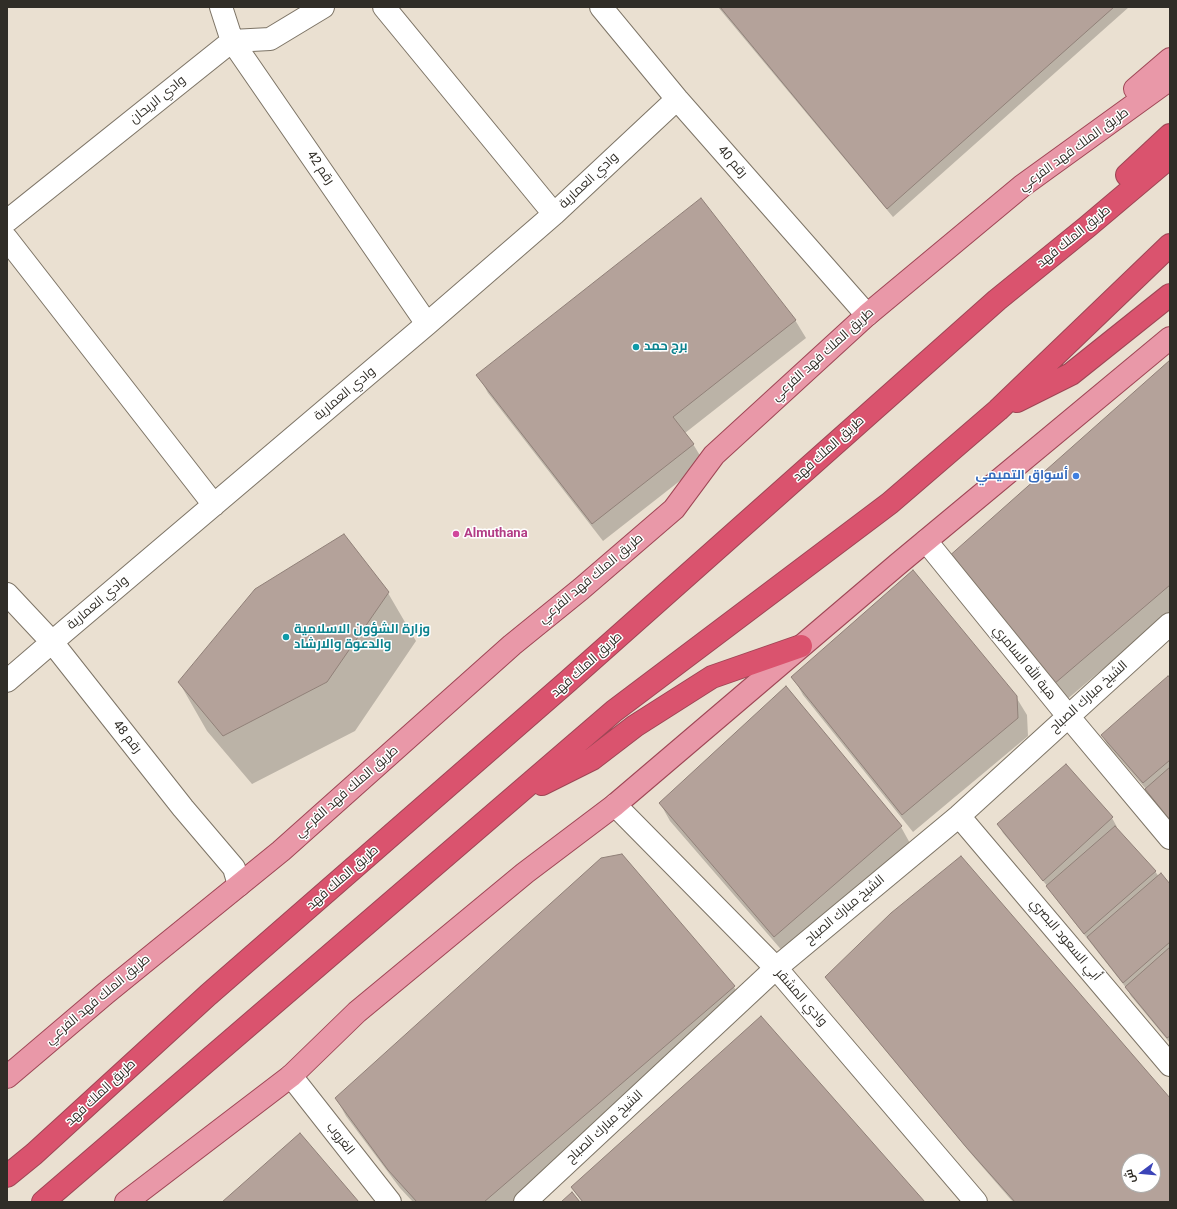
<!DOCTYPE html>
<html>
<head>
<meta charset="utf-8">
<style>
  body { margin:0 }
  #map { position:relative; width:1177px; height:1209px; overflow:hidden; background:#eae0d1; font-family:Roboto,Cairo,sans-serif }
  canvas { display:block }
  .frame { position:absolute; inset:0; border:8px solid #302d27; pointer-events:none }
  .north { position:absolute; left:1121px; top:1153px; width:40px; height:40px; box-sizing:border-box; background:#fff; border:1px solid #acaba9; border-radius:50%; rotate:254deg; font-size:11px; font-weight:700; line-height:16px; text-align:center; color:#302d27 }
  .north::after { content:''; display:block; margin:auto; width:14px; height:18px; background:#3b44b8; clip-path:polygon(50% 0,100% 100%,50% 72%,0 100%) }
</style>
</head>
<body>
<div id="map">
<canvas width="1177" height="1209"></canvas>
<div class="frame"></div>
<div class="north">ش</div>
</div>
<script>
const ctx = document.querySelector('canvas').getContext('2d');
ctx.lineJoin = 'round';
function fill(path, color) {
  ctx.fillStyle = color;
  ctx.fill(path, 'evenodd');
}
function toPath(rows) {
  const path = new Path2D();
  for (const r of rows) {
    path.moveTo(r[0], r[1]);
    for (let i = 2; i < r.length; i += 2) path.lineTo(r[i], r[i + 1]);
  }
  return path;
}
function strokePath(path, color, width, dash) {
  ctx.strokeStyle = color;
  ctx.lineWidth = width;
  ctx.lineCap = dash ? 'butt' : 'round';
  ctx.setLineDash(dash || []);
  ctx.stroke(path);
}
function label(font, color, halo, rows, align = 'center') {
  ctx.font = font + ' Roboto,Cairo,sans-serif';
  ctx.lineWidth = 3;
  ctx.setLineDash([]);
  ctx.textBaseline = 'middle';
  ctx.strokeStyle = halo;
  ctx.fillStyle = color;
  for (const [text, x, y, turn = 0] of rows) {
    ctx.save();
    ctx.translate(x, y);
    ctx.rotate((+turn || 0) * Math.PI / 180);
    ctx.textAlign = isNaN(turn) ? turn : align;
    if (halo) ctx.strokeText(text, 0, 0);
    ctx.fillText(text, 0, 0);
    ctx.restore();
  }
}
fill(toPath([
  [718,7,1129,7,893,217],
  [795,320,806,338,685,433,693,444,704,462,603,541,488,393,478,375],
  [1170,361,1170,612,1065,701,959,576],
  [388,593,416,641,355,731,252,784,207,731,179,682],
  [793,677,1016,697,1027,715,1028,736,913,832,803,695],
  [1170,678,1170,821,1151,798,1146,789,1107,744,1102,735],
  [786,687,901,827,911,845,785,954,670,821,660,803],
  [1066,765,1112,818,1117,827,1116,828,1155,871,1159,877,1170,885,1170,1043,1131,996,1127,989,1053,895,1049,888,1003,833,998,824],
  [622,855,734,987,744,1005,515,1202,413,1202,400,1188,346,1116,336,1098],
  [826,977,1170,1100,1170,1202,1013,1202,973,1156,832,986],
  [1129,1161,1153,1161,1153,1185,1129,1185],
  [572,1188,924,1202,582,1202]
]), '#0003');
const building = toPath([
  [720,7,1114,7,887,209,720,7],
  [701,198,796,320,673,417,694,444,592,524,476,375,701,198],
  [1170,360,1170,585,1054,684,947,558,1170,360],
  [344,534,389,592,327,682,223,736,178,682,255,589,344,534],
  [913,570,1017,696,1018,718,902,815,791,677,913,570],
  [1168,676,1170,677,1170,760,1143,783,1101,735,1168,676],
  [786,686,902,826,774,937,659,803,786,686],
  [1066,764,1113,817,1043,881,997,824,1066,764],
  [1170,767,1170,820,1145,789,1170,767],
  [1115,826,1156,871,1084,934,1046,886,1115,826],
  [622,854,735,986,484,1202,417,1202,388,1170,335,1098,601,858,622,854],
  [961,856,1170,1098,1170,1202,1015,1202,966,1147,825,977,891,913,961,856],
  [1129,1161,1153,1161,1153,1185,1129,1185,1129,1161],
  [1161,873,1170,884,1170,942,1123,983,1087,937,1161,873],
  [1170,947,1170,1036,1167,1038,1125,987,1170,947],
  [761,1016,925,1202,583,1202,571,1187,761,1016],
  [300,1133,359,1202,222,1202,300,1133],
  [572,1192,580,1202,561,1202,572,1192]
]);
fill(building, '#b4a29a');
strokePath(building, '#908078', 1);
const street = toPath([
  [221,7,232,41,427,324],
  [384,7,554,214],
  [601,7,677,99,867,315],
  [7,221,232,41,270,39,323,7],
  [7,239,214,505],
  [926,541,1068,716,1170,838],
  [7,594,52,642,183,808,234,868,239,885],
  [7,681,65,631,427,324,554,214,677,99],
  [615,805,776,968,976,1202],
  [959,816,1170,1065],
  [291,1076,390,1202],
  [525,1202,776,968,959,816,1170,624]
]);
const primary = toPath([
  [1135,89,1170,59],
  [7,1077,106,993,281,851,512,645,581,589,674,509,714,455,867,315,1022,186,1170,79],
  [126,1202,291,1076,357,1012,525,873,615,805,898,564,1170,338]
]);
const highway = toPath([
  [1127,175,1170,135],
  [1017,401,1071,374,1170,295],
  [542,784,592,759,635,726,712,677,801,646],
  [7,1176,34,1154,208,995,567,682,997,300,1087,227,1170,157],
  [43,1202,614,711,890,503,998,410,1170,245]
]);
strokePath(street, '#7d7466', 24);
strokePath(primary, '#9e4655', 24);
strokePath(highway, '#9e4655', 24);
strokePath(street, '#fff', 22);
strokePath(primary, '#e998a8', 22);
strokePath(highway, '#da536e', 22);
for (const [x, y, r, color] of [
  [636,347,4,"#0f9aa8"],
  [1076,476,4,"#3f7fe0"],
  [456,534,4,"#d1479c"],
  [286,637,4,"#0f9aa8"]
]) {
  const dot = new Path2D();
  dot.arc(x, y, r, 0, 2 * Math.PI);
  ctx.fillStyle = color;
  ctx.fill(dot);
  strokePath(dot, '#fff', 1.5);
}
label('13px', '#302d27', '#fff', [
  ["وادي الريحان",158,100,-39],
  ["طريق الملك فهد الفرعي",1074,150,-36],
  ["رقم 40",732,162,49],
  ["رقم 42",320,168,56],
  ["وادي العمارية",589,181,-43],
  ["طريق الملك فهد",1074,237,-39],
  ["طريق الملك فهد الفرعي",823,355,-42],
  ["وادي العمارية",345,394,-40],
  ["طريق الملك فهد",829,449,-42],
  ["طريق الملك فهد الفرعي",591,579,-40],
  ["وادي العمارية",98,603,-40],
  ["هبة الله السامري",1024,663,51],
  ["طريق الملك فهد",587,665,-42],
  ["الشيخ مبارك الصباح",1089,697,-42],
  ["رقم 48",127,737,52],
  ["طريق الملك فهد الفرعي",347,792,-41],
  ["طريق الملك فهد",343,878,-41],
  ["الشيخ مبارك الصباح",845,910,-40],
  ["أبي السعود البصري",1065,940,50],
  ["وادي المشقر",801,998,49],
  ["طريق الملك فهد الفرعي",98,1000,-40],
  ["طريق الملك فهد",101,1093,-43],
  ["الشيخ مبارك الصباح",605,1127,-43],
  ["الغروب",340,1139,52]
]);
label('bold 13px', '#0d838f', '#fff', [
  ["برج حمد",644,347],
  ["وزارة الشؤون الاسلامية",294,630],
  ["والدعوة والارشاد",294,645]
], 'left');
label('bold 13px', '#366cbe', '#fff', [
  ["أسواق التميمي",1068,476]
], 'right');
label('bold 13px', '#b23c85', '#fff', [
  ["Almuthana",464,534]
], 'left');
</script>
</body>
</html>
